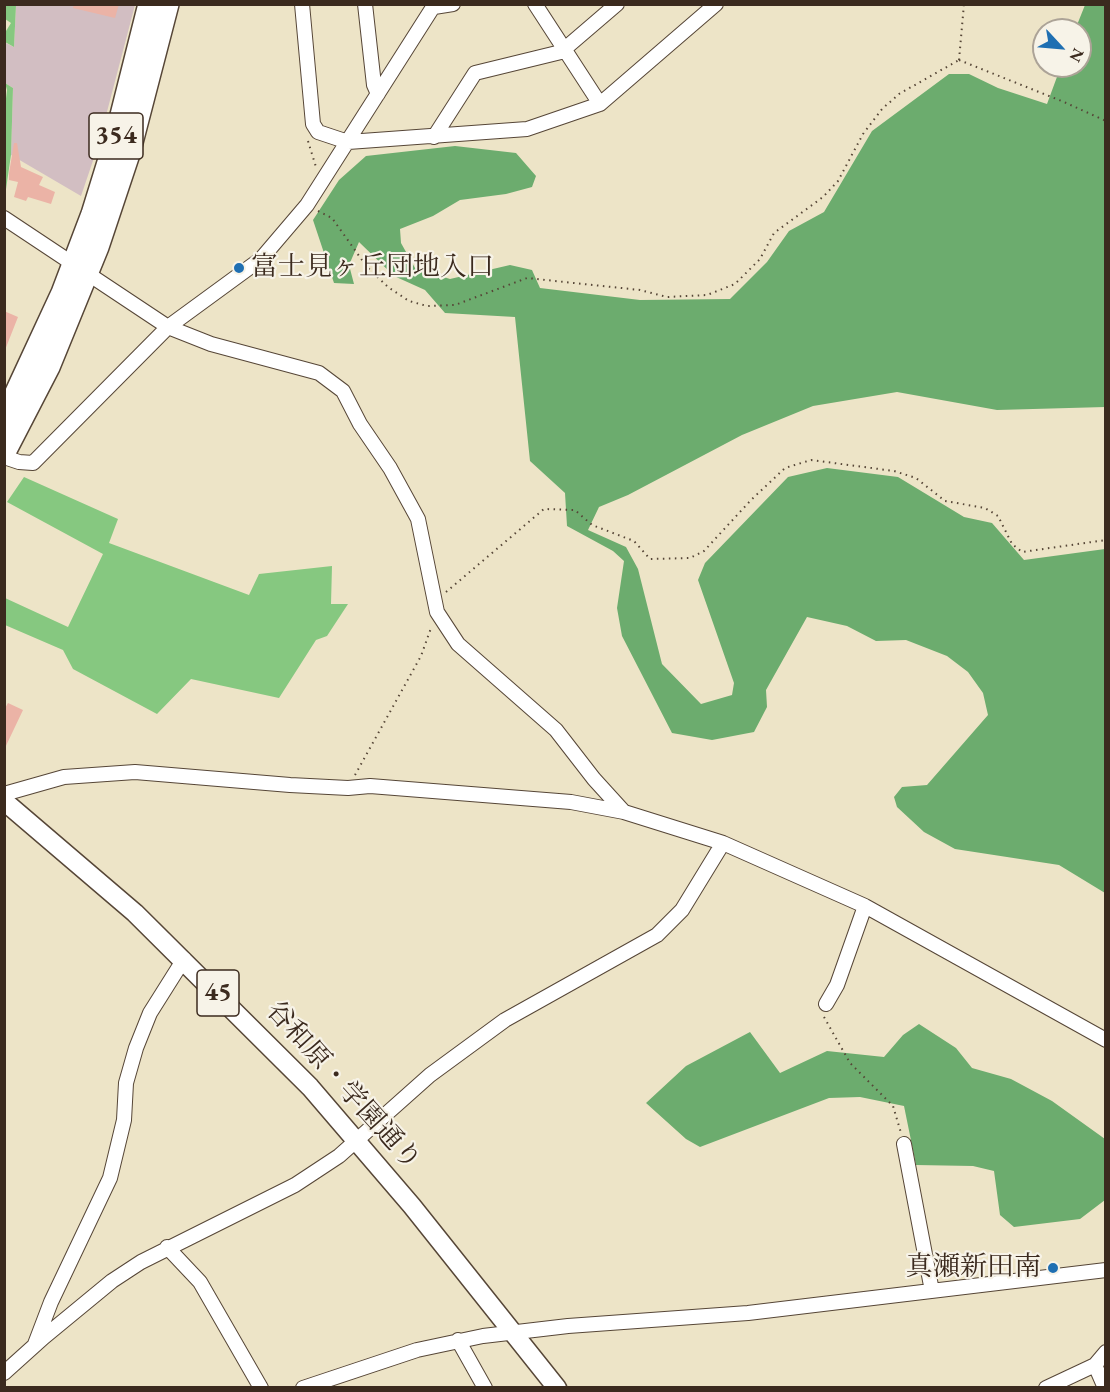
<!DOCTYPE html>
<html>
<head>
<meta charset="utf-8">
<style>
  body { margin:0 }
  #map { position:relative; width:1110px; height:1392px; overflow:hidden; background:#ede4c7; font-family:"EB Garamond",serif }
  canvas { display:block }
  .frame { position:absolute; inset:0; border:6px solid #3b2a1e; pointer-events:none }
  .north { position:absolute; left:1032px; top:18px; width:60px; height:60px; box-sizing:border-box; background:#f7f3e8; border:2px solid #aca397; border-radius:50%; rotate:116deg; font-size:16px; font-weight:700; line-height:24px; text-align:center; color:#3b2a1e }
  .north::after { content:''; display:block; margin:auto; width:21px; height:27px; background:#1f6fb2; clip-path:polygon(50% 0,100% 100%,50% 72%,0 100%) }
</style>
</head>
<body>
<div id="map">
<canvas width="1110" height="1392"></canvas>
<div class="frame"></div>
<div class="north">N</div>
</div>
<script>
const ctx = document.querySelector('canvas').getContext('2d');
ctx.lineJoin = 'round';
function fill(path, color) {
  ctx.fillStyle = color;
  ctx.fill(path, 'evenodd');
}
function toPath(rows) {
  const path = new Path2D();
  for (const r of rows) {
    path.moveTo(r[0], r[1]);
    for (let i = 2; i < r.length; i += 2) path.lineTo(r[i], r[i + 1]);
  }
  return path;
}
function strokePath(path, color, width, dash) {
  ctx.strokeStyle = color;
  ctx.lineWidth = width;
  ctx.lineCap = dash ? 'butt' : 'round';
  ctx.setLineDash(dash || []);
  ctx.stroke(path);
}
function label(font, color, halo, rows, align = 'center') {
  ctx.font = font + ' "EB Garamond","Noto Serif JP",serif';
  ctx.lineWidth = 4.5;
  ctx.setLineDash([]);
  ctx.textBaseline = 'middle';
  ctx.strokeStyle = halo;
  ctx.fillStyle = color;
  for (const [text, x, y, turn = 0] of rows) {
    ctx.save();
    ctx.translate(x, y);
    ctx.rotate((+turn || 0) * Math.PI / 180);
    ctx.textAlign = isNaN(turn) ? turn : align;
    if (halo) ctx.strokeText(text, 0, 0);
    ctx.fillText(text, 0, 0);
    ctx.restore();
  }
}
fill(toPath([
  [16,5,135,5,98,146,81,196,11,155,13,88,5,83,4,42,14,47]
]), '#d2bec2');
fill(toPath([
  [5,4,16,5,14,47,5,42,6,31,11,23,5,19],
  [5,83,13,88,11,155,5,196,4,115,7,90],
  [24,477,118,519,109,543,249,595,259,574,332,566,331,604,348,604,327,636,316,640,279,698,191,679,157,714,73,669,63,650,5,625,5,598,68,627,103,554,7,502]
]), '#86c880');
fill(toPath([
  [1085,5,1105,5,1105,407,997,410,897,392,813,406,742,435,628,495,599,507,588,530,626,547,638,569,662,664,701,704,732,695,734,683,698,580,705,563,788,477,827,468,898,477,964,517,992,523,1024,560,1105,549,1105,893,1059,865,955,849,924,832,897,807,894,797,902,787,927,785,988,715,983,693,968,672,947,656,906,640,876,641,847,626,807,617,766,690,767,707,754,732,712,740,672,733,622,636,617,608,624,561,613,551,567,526,565,493,530,461,515,317,445,313,425,290,394,276,359,242,349,265,354,284,334,283,313,220,339,180,366,156,455,146,516,153,536,176,532,187,506,194,460,200,433,216,400,229,401,243,415,268,450,279,510,265,532,270,540,288,640,300,730,299,767,262,789,231,824,212,872,131,949,74,969,74,998,88,1047,104,1061,66,1080,66,1080,30,1075,30],
  [919,1024,956,1048,972,1068,1011,1079,1052,1101,1105,1139,1105,1200,1080,1219,1014,1227,1000,1215,994,1171,973,1166,916,1165,904,1106,860,1097,829,1098,700,1147,686,1139,646,1103,686,1066,750,1032,780,1073,827,1051,884,1057,903,1035]
]), '#6cac6e');
fill(toPath([
  [74,4,119,4,115,18,73,8],
  [14,143,17,143,21,167,43,177,39,185,55,192,51,204,28,197,26,201,14,197,18,182,9,180,9,173],
  [4,311,18,317,5,350,4,350],
  [8,703,23,710,4,750,4,710]
]), '#ebb3a6');
const minor = toPath([
  [302,4,313,124,318,132,348,142,527,129,600,104,716,4],
  [365,4,374,85,378,94],
  [535,4,600,104],
  [434,7,453,4],
  [434,137,475,73,561,52,617,4],
  [4,218,168,327,211,344,319,373,343,391,360,424,390,468,418,519,437,612,458,644,556,730,594,779,624,812],
  [4,457,19,462,33,463,168,327,261,259,307,205,435,4],
  [4,794,64,777,135,772,290,785,348,788,370,786,571,802,624,812,723,843,865,906,1106,1040],
  [826,1004,837,985,865,906],
  [904,1144,932,1291],
  [167,1247,200,1282,261,1388],
  [458,1340,485,1388],
  [35,1344,51,1302,110,1178,124,1120,126,1083,136,1048,150,1013,184,959],
  [1095,1365,1105,1388],
  [4,1373,44,1337,112,1281,141,1262,295,1185,339,1156,430,1075,505,1020,657,935,682,910,723,843],
  [303,1388,417,1350,483,1336,568,1326,748,1313,1106,1270],
  [1046,1388,1095,1365,1106,1352]
]);
const major = toPath([
  [4,801,135,913,310,1087,412,1206,557,1388]
]);
const highway = toPath([
  [4,418,62,293,92,214,114,143,149,4],
  [4,454,49,367,98,247,129,154,168,4]
]);
strokePath(minor, '#564637', 16);
strokePath(major, '#564637', 21);
strokePath(highway, '#564637', 24);
strokePath(toPath([
  [959,60,1064,102,1106,121],
  [959,60,964,4],
  [308,141,316,167],
  [318,211,332,218,367,267,388,287,409,301,427,306,455,305,527,278,640,290,667,297,707,295,735,284,760,259,774,233,823,197,838,181,863,134,882,109,899,94,959,60],
  [446,592,544,509,575,510,592,525,634,541,650,559,690,558,704,551,751,500,785,468,811,460,894,471,916,478,945,501,985,508,998,516,1012,544,1022,552,1106,540],
  [355,775,421,656,431,628],
  [824,1017,850,1063,893,1106,901,1133]
]), '#564637', 2, [1.5, 4.5]);
strokePath(minor, '#fff', 14);
strokePath(major, '#fff', 18);
strokePath(highway, '#fff', 21);
for (const [x, y, r, color] of [
  [239,268,6,"#1f6fb2"],
  [1053,1268,6,"#1f6fb2"]
]) {
  const dot = new Path2D();
  dot.arc(x, y, r, 0, 2 * Math.PI);
  ctx.fillStyle = color;
  ctx.fill(dot);
  strokePath(dot, '#f7f3e8', 2);
}
for (const [x, y, w] of [
  [116,136,54],
  [218,993,42]
]) {
  const box = new Path2D();
  box.roundRect(x - w / 2, y - 23, w, 46, 4.5);
  ctx.fillStyle = '#f7f3e8';
  ctx.fill(box);
  strokePath(box, '#3b2a1e', 1.5);
}
label('bold 26px', '#3b2a1e', null, [
  ["354",116,136],
  ["45",218,993]
]);
label('27px', '#3b2a1e', '#f7f3e8', [
  ["富士見ヶ丘団地入口",251,268],
  ["真瀬新田南",1041,1268,"right"]
], 'left');
label('27px', '#3b2a1e', '#f7f3e8', [
  ["谷和原・学園通り",343,1086,48]
]);
</script>
</body>
</html>
